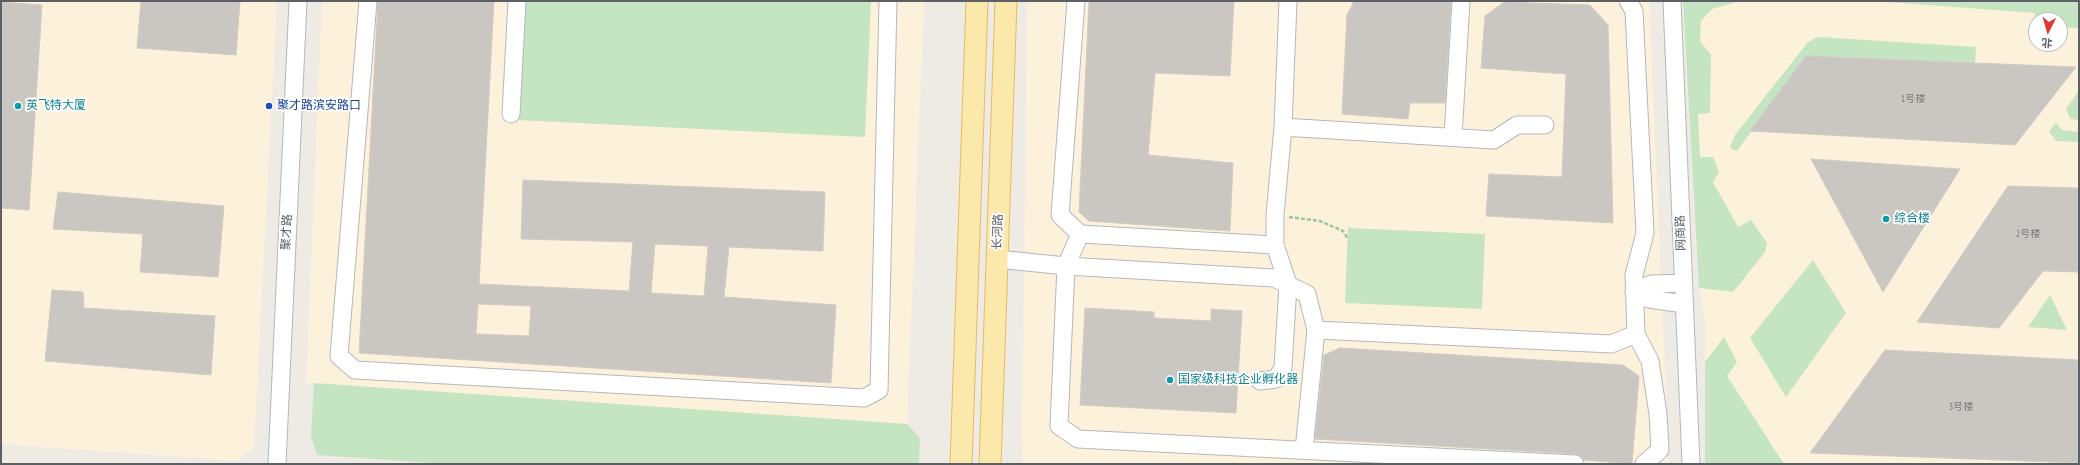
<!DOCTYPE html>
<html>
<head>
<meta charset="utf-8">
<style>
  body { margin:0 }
  #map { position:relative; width:2080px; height:465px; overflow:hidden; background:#eeebe4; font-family:"PT Sans Narrow","Noto Sans SC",sans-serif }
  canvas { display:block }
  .frame { position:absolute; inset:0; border:2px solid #5c6064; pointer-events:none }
  .north { position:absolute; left:2028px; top:12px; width:40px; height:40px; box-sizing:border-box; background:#fff; border:1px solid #bebfc1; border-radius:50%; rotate:185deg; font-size:11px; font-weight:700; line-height:16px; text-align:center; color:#5c6064 }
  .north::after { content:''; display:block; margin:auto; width:14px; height:18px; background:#e13938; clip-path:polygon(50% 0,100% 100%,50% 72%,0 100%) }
</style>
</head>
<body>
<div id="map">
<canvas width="2080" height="465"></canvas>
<div class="frame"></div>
<div class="north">北</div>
</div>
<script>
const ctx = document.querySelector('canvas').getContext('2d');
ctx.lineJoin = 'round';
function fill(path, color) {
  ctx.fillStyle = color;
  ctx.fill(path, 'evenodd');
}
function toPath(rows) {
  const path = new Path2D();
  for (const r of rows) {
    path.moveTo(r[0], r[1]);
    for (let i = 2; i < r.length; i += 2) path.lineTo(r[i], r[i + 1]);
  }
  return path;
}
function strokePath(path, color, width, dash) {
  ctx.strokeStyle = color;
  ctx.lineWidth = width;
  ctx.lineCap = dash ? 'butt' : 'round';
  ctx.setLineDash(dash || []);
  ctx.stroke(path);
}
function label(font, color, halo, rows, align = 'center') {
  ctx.font = font + ' "PT Sans Narrow","Noto Sans SC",sans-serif';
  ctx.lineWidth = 3.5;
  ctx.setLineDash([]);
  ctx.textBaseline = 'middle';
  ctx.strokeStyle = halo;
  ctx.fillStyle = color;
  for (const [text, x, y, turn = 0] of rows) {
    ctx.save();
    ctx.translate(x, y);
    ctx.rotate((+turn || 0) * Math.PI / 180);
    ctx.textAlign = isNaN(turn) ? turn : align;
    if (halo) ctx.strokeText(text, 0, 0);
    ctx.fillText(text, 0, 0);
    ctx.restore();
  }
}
fill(toPath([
  [1,1,277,1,254,447,237,461,1,444],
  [322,1,924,1,907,424,306,383],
  [1027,1,1649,1,1669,464,1022,464],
  [1683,1,2079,2,2079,464,1705,464,1705,320,1699,288],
  [2036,20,2060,20,2060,44,2036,44]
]), '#fcf2db');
fill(toPath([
  [523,1,871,1,865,137,517,120],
  [1683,1,1740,1,1712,9,1701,21,1700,41,1711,55,1710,113,1698,114,1700,157,1713,157,1719,172,1713,182,1738,227,1751,220,1767,243,1765,252,1733,292,1699,288],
  [1875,1,2079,2,2079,28,2060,27,2060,20,2036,20,2035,25,2035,13],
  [1818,37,1976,47,1975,63,1806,56,1737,151,1730,148,1735,135,1808,42],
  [2079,90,2079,120,2070,119,2066,109],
  [2056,123,2062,130,2079,132,2079,142,2056,141,2049,131],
  [1348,228,1485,234,1482,309,1345,303],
  [1813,260,1846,313,1786,397,1750,338],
  [2050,295,2067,330,2028,327],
  [1724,337,1737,362,1727,376,1784,464,1705,464,1705,362],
  [314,383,907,424,920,438,919,464,446,464,317,455,311,436]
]), '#c4e4c2');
const building = toPath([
  [141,1,240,1,236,55,137,48,141,1],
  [378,1,494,1,479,284,629,291,633,242,521,239,523,180,825,192,823,251,729,247,724,297,836,305,831,383,359,353,378,1],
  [655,244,708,246,704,296,651,293,655,244],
  [478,304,531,306,529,336,476,334,478,304],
  [1089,1,1234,1,1230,76,1155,73,1148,155,1233,163,1230,231,1089,221,1079,212,1089,1],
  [1354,1,1451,1,1445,103,1410,103,1408,119,1342,114,1347,15,1354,1],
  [1,2,42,5,29,210,1,208,1,2],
  [1504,2,1590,5,1608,25,1613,223,1486,216,1489,174,1562,177,1566,74,1481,68,1485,16,1504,2],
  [1806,56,1975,63,2076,67,2015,145,1750,131,1806,56],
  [1811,159,1960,169,1883,292,1811,159],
  [2008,186,2079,188,2079,272,2043,271,1999,328,1917,322,2008,186],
  [58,192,224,206,218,277,140,272,143,234,53,229,58,192],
  [52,290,83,292,84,308,215,316,211,375,45,361,52,290],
  [1085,308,1154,312,1154,318,1211,321,1211,309,1242,311,1236,413,1080,405,1085,308],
  [1340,348,1623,365,1639,376,1632,464,1584,460,1576,454,1315,439,1324,355,1340,348],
  [1885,350,2079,360,2079,463,1810,453,1885,350]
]);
fill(building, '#cac6c2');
strokePath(building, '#d2cdc3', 1);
const minor = toPath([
  [368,1,339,356,355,370,864,398,879,390,888,1],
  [1076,1,1060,215,1080,234,1275,245,1275,215,1283,127,1288,1],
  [1628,1,1634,11,1645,233,1634,275,1636,334,1650,361,1658,414,1660,450,1644,464],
  [1672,1,1691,464],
  [511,114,517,1],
  [1283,127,1494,140,1517,125,1545,125],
  [1453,137,1461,1],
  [1080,234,1066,266,1059,426,1078,439,1575,464],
  [997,259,1066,266,1274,278,1307,294,1316,330,1304,450],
  [1683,283,1651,284,1634,292,1649,299,1684,304],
  [1316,330,1611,344,1636,334],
  [1260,381,1276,379,1283,368,1288,284,1275,245],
  [277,464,298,1]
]);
const major = toPath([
  [961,464,977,1],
  [990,464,1006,1]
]);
strokePath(minor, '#b5b7bb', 19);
strokePath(major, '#eabb61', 23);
strokePath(toPath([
  [1289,217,1320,221,1343,231,1348,239]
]), '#9cc5a4', 2.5, [4, 2]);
strokePath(minor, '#fff', 17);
strokePath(major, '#fbe9ac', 21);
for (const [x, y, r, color] of [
  [18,106,4,"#0f9aa8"],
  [269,106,4,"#1a4fb4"],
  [1886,219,4,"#0f9aa8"],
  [1170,380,4,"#0f9aa8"]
]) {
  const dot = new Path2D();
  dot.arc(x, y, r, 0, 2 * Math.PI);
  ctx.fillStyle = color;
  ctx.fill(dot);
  strokePath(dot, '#fff', 1.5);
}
label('10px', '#787a7c', null, [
  ["1号楼",1913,99],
  ["2号楼",2028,234],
  ["3号楼",1961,407]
]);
label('12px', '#0d838f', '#fff', [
  ["英飞特大厦",26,106],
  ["综合楼",1894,219],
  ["国家级科技企业孵化器",1178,380]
], 'left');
label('12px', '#164399', '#fff', [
  ["聚才路滨安路口",277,106]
], 'left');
label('12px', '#5c6064', '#fff', [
  ["聚才路",287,232,-87],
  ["长河路",998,232,-88],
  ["网商路",1681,233,-92]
]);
</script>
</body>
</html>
